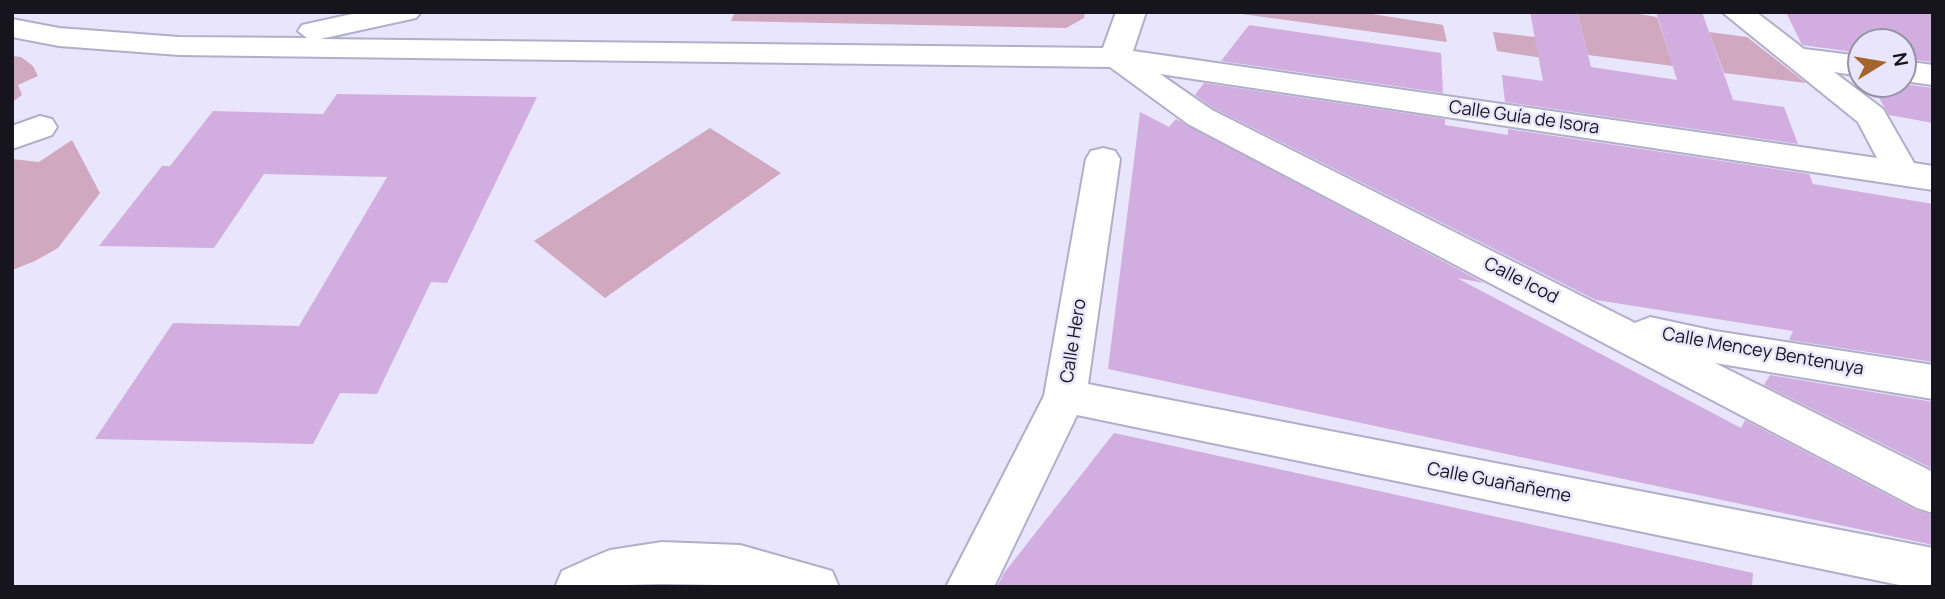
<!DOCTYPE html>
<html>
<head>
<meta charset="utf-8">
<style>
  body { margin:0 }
  #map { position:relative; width:1945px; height:599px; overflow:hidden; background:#e8e5fc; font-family:Manrope,sans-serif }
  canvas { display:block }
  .frame { position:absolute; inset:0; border:14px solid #16151e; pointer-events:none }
  .north { position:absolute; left:1847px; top:28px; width:70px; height:70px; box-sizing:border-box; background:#e8e5fc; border:2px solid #9492a3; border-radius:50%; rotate:79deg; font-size:19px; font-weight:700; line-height:28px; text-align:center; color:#16151e }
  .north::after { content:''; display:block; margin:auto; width:24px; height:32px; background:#a3652c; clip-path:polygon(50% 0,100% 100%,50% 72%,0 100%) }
</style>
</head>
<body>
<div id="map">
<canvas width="1945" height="599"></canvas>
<div class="frame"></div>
<div class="north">N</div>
</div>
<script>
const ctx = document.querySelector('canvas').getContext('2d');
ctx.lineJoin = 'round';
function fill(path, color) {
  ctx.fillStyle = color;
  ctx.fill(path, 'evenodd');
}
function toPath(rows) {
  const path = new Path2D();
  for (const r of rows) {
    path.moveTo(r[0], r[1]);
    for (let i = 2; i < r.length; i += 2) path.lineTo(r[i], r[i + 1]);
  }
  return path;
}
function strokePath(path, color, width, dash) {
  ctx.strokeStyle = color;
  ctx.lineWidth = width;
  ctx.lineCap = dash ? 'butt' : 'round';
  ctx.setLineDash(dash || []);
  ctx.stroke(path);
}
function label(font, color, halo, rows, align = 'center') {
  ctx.font = font + ' Manrope,sans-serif';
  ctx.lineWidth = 5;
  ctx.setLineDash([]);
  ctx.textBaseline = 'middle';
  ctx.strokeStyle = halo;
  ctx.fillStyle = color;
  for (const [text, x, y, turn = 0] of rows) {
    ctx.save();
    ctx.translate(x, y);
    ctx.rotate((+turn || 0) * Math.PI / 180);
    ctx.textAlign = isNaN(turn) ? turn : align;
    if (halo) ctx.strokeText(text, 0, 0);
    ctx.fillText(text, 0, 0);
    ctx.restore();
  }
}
fill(toPath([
  [735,12,1085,12,1084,18,1066,28,731,21],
  [1227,12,1359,12,1443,25,1447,42],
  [1577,12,1628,12,1657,17,1673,66,1588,55],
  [1493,32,1535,37,1538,52,1549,59,1497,51],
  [1709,32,1747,37,1806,83,1724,73],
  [12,56,21,57,33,66,38,76,18,85,22,95,12,102],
  [710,128,781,173,605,298,534,241],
  [72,140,100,193,58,248,35,261,12,270,12,159,39,162]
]), '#d0a8c0');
fill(toPath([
  [1530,12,1577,12,1591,67,1677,80,1656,12,1702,12,1733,100,1784,107,1798,144,1505,102,1502,75,1543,81],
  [1786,12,1933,12,1933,62,1903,59,1903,42,1861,42,1861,53,1802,45],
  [1249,25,1441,53,1443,93,1221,61],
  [1204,83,1445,119,1445,125,1508,135,1508,129,1809,174,1813,184,1933,204,1933,362,1789,340,1793,331,1596,300,1213,108,1195,95],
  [1871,84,1903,84,1933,88,1933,123,1889,115],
  [337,94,537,97,447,283,431,282,377,394,340,393,313,444,95,439,173,323,299,326,387,177,264,174,214,248,99,246,162,166,170,166,213,111,323,114],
  [1140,112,1169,127,1176,119,1484,283,1457,278,1741,428,1745,420,1916,510,1933,515,1933,545,1108,369],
  [1770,375,1933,402,1933,469,1764,385],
  [1114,433,1753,573,1752,587,997,587,1004,573]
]), '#d2aee0');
const minor = toPath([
  [361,12,421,12,416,18,320,39,1103,48,1116,12,1146,12,1133,51,1877,158,1858,122,1722,12,1756,12,1804,49,1861,56,1861,76,1834,72,1883,109,1914,163,1933,166,1933,190,1160,74,1212,110,1635,323,1650,317,1715,331,1933,365,1933,399,1715,363,1933,472,1933,513,1917,508,1188,124,1110,67,179,55,59,46,12,37,12,19,59,28,179,37,307,38,298,31,302,25,361,12],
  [1903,61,1933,65,1933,85,1903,81,1903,61],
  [40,116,52,119,57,127,52,135,12,149,12,126,40,116],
  [1103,148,1115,151,1120,159,1088,384,1933,548,1933,587,1909,587,1077,415,994,587,946,587,1044,396,1086,159,1091,151,1103,148],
  [662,542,740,545,832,571,839,587,662,584,555,587,562,571,593,557,610,550,662,542]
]);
strokePath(minor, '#b1aec9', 4);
fill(minor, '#fff');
label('18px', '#16151e', '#e8e5fc', [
  ["Calle Guía de Isora",1524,118,8],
  ["Calle Icod",1521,281,27],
  ["Calle Hero",1074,341,-81],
  ["Calle Mencey Bentenuya",1763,352,10],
  ["Calle Guañañeme",1499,483,11]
]);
</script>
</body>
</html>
